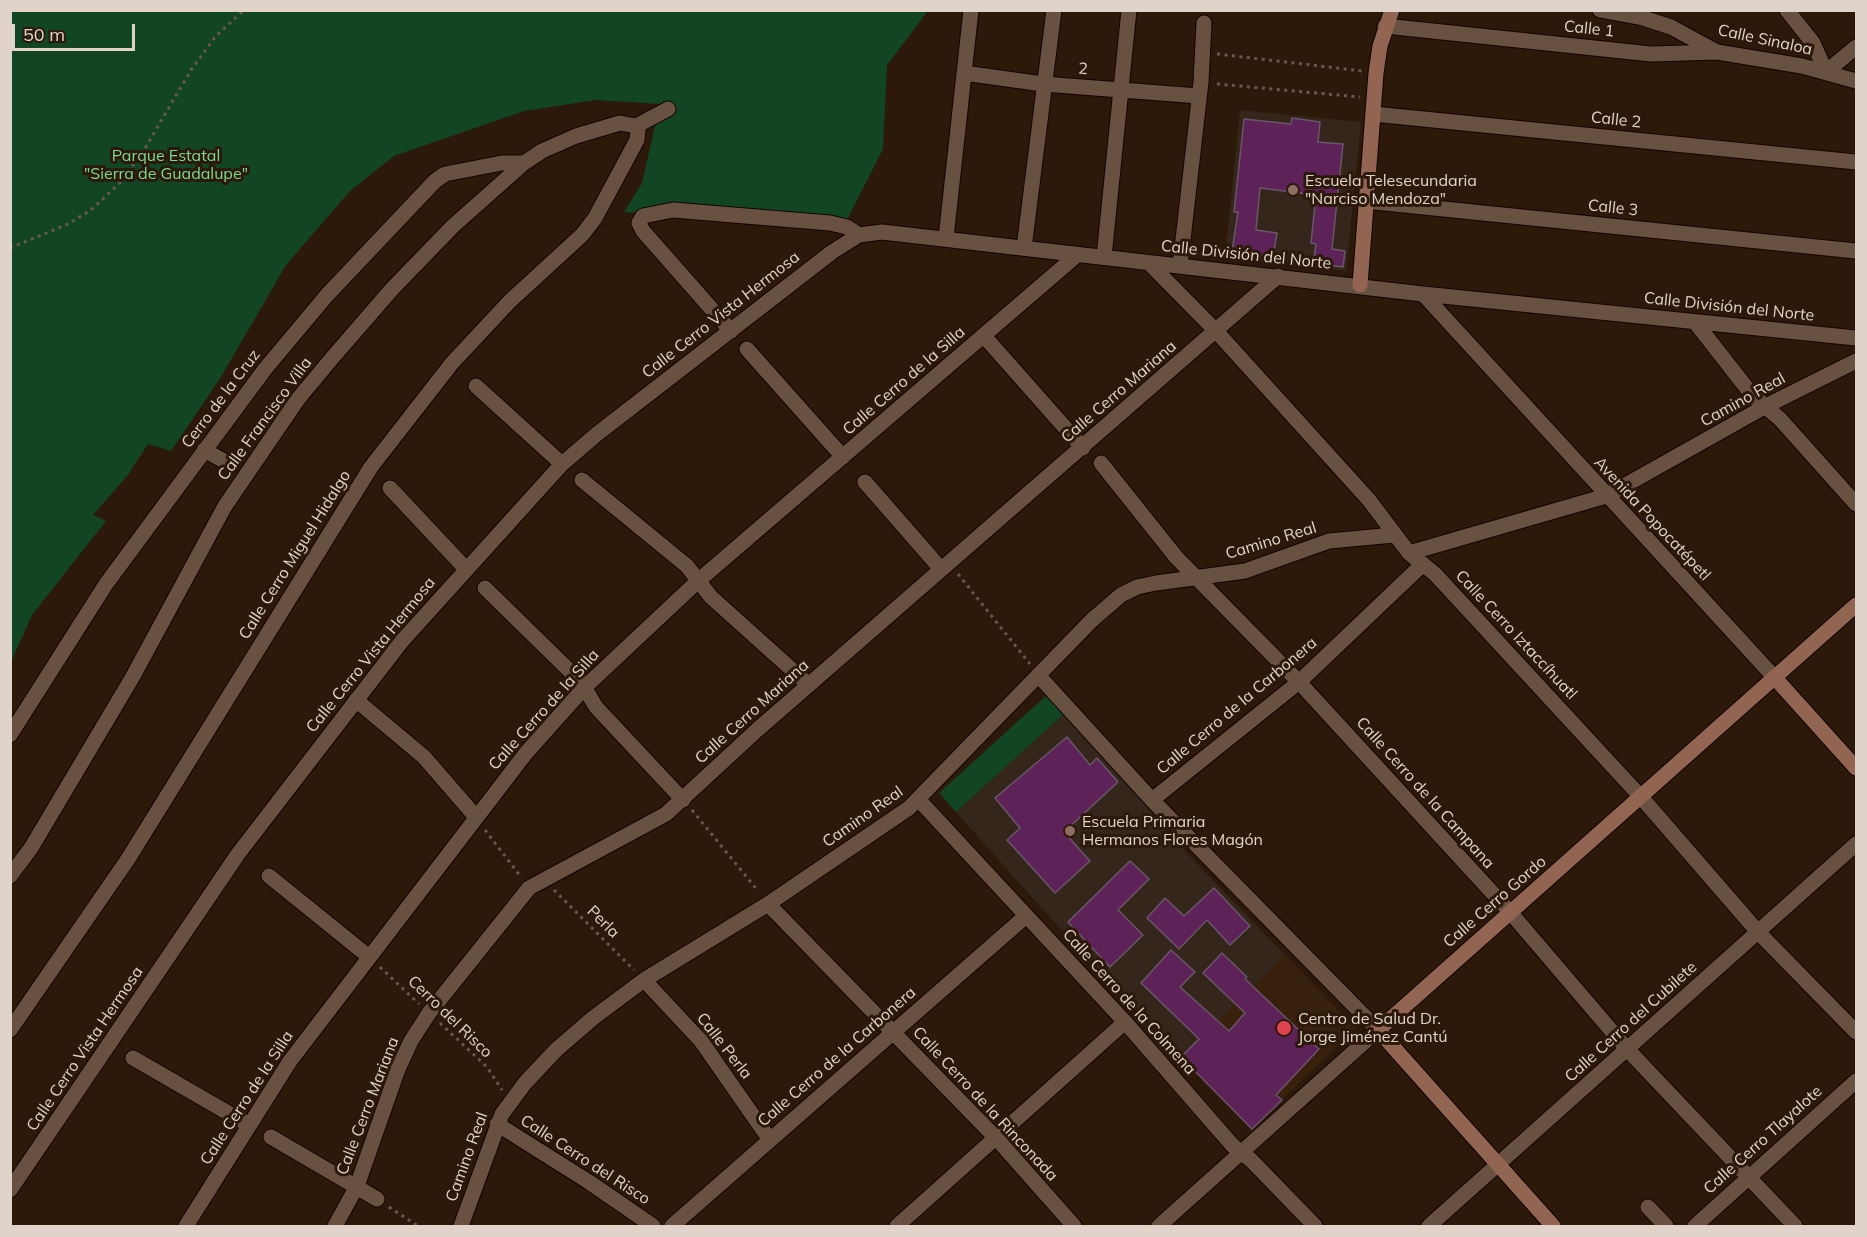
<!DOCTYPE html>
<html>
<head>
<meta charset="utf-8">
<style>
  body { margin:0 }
  #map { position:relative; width:1867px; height:1237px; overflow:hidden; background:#2c190a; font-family:Mulish,sans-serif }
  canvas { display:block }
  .frame { position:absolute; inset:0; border:12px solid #e0d3c9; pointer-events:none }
  .scale { position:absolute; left:12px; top:24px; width:123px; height:27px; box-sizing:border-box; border:3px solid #e0d3c9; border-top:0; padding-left:8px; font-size:18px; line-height:21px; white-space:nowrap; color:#e0d3c9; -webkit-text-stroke:4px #2c190a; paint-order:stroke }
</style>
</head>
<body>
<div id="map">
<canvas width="1867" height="1237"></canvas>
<div class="frame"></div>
<div class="scale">50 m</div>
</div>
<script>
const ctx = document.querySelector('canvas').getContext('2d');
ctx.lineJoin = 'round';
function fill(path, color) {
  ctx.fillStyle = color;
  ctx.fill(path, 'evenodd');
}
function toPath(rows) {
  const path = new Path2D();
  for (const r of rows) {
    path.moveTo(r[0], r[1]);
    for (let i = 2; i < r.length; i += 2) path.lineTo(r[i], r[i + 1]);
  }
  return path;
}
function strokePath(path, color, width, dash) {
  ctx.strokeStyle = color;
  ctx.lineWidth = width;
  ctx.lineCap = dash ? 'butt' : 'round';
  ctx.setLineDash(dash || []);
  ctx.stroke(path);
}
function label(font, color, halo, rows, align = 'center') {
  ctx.font = font + ' Mulish,sans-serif';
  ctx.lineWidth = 6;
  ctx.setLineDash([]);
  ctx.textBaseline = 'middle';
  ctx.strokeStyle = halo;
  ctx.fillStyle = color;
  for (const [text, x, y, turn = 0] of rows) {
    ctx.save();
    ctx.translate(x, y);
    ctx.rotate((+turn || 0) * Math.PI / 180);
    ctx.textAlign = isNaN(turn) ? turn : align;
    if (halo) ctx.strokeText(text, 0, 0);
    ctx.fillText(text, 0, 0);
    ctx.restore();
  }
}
fill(toPath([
  [1285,955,1356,1028,1282,1100,1211,1027]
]), '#37200c');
fill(toPath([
  [1240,110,1361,122,1346,271,1225,259],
  [1066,712,1184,850,1285,955,1181,1057,1080,951,956,812]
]), '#34261a');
fill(toPath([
  [11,11,928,11,887,65,883,149,846,222,624,212,642,183,660,104,596,100,524,111,394,156,350,191,286,265,221,377,171,451,148,444,128,475,93,515,106,521,32,615,11,662],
  [1049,693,1066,712,956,812,939,793]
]), '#124524');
const building = toPath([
  [1292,118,1320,122,1318,142,1343,144,1332,249,1345,251,1343,267,1313,263,1316,244,1311,243,1316,195,1260,188,1256,230,1277,233,1273,257,1232,251,1238,212,1234,212,1244,119,1291,124,1292,118],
  [1067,737,1090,765,1097,758,1118,782,1064,832,1090,861,1055,893,1007,840,1020,828,995,798,1067,737],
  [1130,861,1149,879,1118,910,1143,935,1110,967,1068,922,1130,861],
  [1214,888,1250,926,1230,945,1207,920,1179,949,1147,918,1165,898,1184,916,1214,888],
  [1171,950,1195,972,1180,987,1229,1031,1245,1013,1203,973,1222,953,1247,977,1245,979,1319,1049,1276,1095,1282,1100,1252,1129,1181,1057,1199,1039,1141,983,1171,950]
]);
fill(building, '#5d2359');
strokePath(building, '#6b5669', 1.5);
const street = toPath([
  [1600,10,1643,18,1671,27,1717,52,1802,66,1856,81],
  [1787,10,1813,43,1826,72,1856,47],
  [1385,26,1651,54,1717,52],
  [964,73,1043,84,1199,96],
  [1373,114,1856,162],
  [1365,201,1856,251],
  [946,238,971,10],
  [1024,248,1054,10],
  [1104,257,1129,10],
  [1149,263,1216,331,1369,500,1409,553,1435,574,1641,797,1758,932,1856,1032],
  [1180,266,1201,82,1204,23],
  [1423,294,1775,678],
  [1695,322,1753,396,1780,419,1856,504],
  [731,331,643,231,639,223,643,216,673,210,830,223,847,227,859,235,882,232,1423,294,1856,338],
  [984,336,1083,448],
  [747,349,843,457],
  [476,386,562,464],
  [204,450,224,461],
  [1101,463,1176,557,1299,682,1510,912,1627,1049,1795,1226],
  [582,480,687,566,711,597,809,685],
  [865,482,941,569],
  [390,488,466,569],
  [1409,553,1606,496,1766,406,1856,361],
  [485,588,581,682,596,707,683,800],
  [1038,675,1152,800,1378,1030,1159,1226],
  [356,700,424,757,476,817],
  [10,735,106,584,265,369,327,295,435,181,445,174,502,163,524,163],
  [918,799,1125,1022,1233,1146,1251,1160,1315,1226],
  [1152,800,1299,682,1423,564],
  [10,876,31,848,132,678,225,506,298,399,333,357,392,289,453,226,524,163,542,151,576,136,620,123,636,126,668,109],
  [269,876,368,956],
  [768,904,997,1139,1074,1226],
  [644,980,701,1041,770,1140],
  [10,1030,128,859,371,467,452,363,510,301,582,235,595,218,637,140,638,130,636,126],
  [133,1058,249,1125],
  [497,1124,589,1182,653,1226],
  [271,1137,377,1199],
  [10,1190,238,854,402,641,562,464,597,434,832,252,859,235],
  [1648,1207,1666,1226],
  [186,1226,290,1061,526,753,585,687,698,581,1077,255],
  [335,1226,357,1186,398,1069,411,1041,429,1013,529,888,666,814,757,730,1278,276],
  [461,1226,502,1114,525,1083,556,1050,593,1018,644,980,768,904,909,808,1092,620,1121,595,1137,587,1156,583,1245,571,1329,541,1394,535],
  [672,1226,1026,916],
  [897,1226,1125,1022],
  [1429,1226,1856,844],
  [1695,1226,1856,1081]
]);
const secondary = toPath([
  [1360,285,1376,73,1380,46,1392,10],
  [1775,678,1856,768],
  [1553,1226,1378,1030,1856,605]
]);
strokePath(street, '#130400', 17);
strokePath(secondary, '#130400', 17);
strokePath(toPath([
  [1217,54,1362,71],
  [1217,84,1360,97],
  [10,248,68,224,91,210,121,182,144,150,191,70,216,36,244,10],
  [958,574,1030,664],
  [692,810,758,891],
  [485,830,521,877],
  [554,890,634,970],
  [380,967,419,1004],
  [440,1023,487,1067,502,1090],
  [389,1207,418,1226],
  [10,1226,11,1226]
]), '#69584b', 3, [3, 4.5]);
strokePath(street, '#685141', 15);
strokePath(secondary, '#926553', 15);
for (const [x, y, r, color] of [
  [1293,190,6,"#8d6e63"],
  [1070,831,6,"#8d6e63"],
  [1284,1028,8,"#e0444e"]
]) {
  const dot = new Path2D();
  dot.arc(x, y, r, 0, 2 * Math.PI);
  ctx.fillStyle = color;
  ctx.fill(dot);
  strokePath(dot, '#2c190a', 2);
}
label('16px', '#e0d3c9', '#2c190a', [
  ["Calle 1",1589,29,6],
  ["Calle Sinaloa",1765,40,12],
  ["2",1083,69,5],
  ["Calle 2",1616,120,6],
  ["Calle 3",1613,208,6],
  ["Calle División del Norte",1246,255,6],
  ["Calle División del Norte",1729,307,6],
  ["Calle Cerro Vista Hermosa",721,315,-38],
  ["Calle Cerro de la Silla",904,381,-41],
  ["Calle Cerro Mariana",1119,392,-41],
  ["Cerro de la Cruz",221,399,-53],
  ["Camino Real",1743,400,-29],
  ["Calle Francisco Villa",265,419,-54],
  ["Avenida Popocatépetl",1652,519,47],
  ["Camino Real",1271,541,-17],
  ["Calle Cerro Miguel Hidalgo",295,555,-58],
  ["Calle Cerro Iztaccíhuatl",1516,635,47],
  ["Calle Cerro Vista Hermosa",371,655,-51],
  ["Calle Cerro de la Carbonera",1237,706,-40],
  ["Calle Cerro de la Silla",544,710,-48],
  ["Calle Cerro Mariana",752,712,-42],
  ["Calle Cerro de la Campana",1425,793,48],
  ["Camino Real",863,817,-35],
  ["Calle Cerro Gordo",1495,902,-41],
  ["Perla",603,922,45],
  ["Calle Cerro de la Colmena",1129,1002,48],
  ["Cerro del Risco",450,1017,44],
  ["Calle Cerro del Cubilete",1631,1022,-42],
  ["Calle Perla",724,1046,52],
  ["Calle Cerro Vista Hermosa",85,1049,-56],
  ["Calle Cerro de la Carbonera",837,1057,-41],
  ["Calle Cerro de la Silla",247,1098,-57],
  ["Calle Cerro de la Rinconada",985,1104,47],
  ["Calle Cerro Mariana",368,1106,-69],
  ["Calle Cerro Tlayalote",1763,1140,-42],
  ["Camino Real",467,1157,-70],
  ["Calle Cerro del Risco",585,1160,33]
]);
label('16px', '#76dd94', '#2c190a', [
  ["Parque Estatal",166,156],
  ["\"Sierra de Guadalupe\"",166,174]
]);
label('16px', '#e0d3c9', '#2c190a', [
  ["Escuela Telesecundaria",1305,181],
  ["\"Narciso Mendoza\"",1305,199],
  ["Escuela Primaria",1082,822],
  ["Hermanos Flores Magón",1082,840],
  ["Centro de Salud Dr.",1298,1019],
  ["Jorge Jiménez Cantú",1298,1037]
], 'left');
</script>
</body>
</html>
